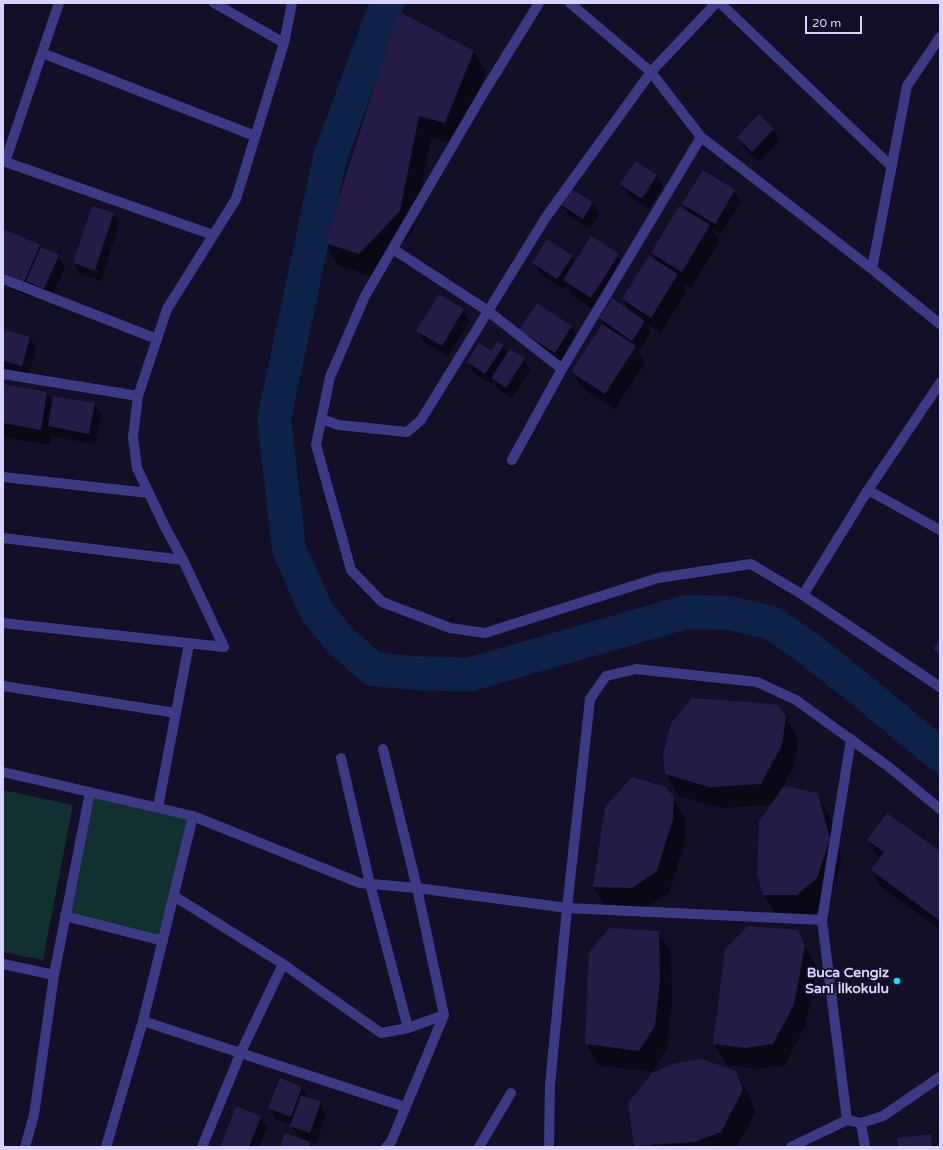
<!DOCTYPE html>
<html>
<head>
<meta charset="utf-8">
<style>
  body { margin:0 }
  #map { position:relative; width:943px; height:1150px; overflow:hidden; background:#130f26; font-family:"Varela Round",sans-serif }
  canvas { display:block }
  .frame { position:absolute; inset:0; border:4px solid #d9d4ff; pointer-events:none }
  .scale { position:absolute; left:805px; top:16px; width:57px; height:18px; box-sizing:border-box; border:2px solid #d9d4ff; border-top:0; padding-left:5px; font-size:12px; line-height:14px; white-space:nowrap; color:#d9d4ff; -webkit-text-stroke:3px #130f26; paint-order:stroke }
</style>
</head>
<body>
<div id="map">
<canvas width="943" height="1150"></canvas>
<div class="frame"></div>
<div class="scale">20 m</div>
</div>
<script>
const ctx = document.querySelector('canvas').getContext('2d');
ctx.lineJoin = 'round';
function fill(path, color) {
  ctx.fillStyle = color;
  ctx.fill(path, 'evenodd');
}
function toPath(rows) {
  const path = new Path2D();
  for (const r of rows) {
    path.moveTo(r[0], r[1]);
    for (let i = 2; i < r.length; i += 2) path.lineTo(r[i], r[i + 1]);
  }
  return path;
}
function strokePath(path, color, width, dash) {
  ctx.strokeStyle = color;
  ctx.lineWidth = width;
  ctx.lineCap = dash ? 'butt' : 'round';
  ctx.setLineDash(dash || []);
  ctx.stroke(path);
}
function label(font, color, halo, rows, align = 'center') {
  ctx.font = font + ' "Varela Round",sans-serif';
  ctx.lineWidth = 3.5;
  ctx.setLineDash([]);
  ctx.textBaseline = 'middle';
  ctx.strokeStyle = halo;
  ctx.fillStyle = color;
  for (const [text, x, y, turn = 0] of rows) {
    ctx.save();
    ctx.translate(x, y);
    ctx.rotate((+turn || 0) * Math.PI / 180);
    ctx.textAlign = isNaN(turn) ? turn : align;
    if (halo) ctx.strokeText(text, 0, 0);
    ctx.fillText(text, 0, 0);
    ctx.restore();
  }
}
fill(toPath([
  [3,790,73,805,43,960,3,952],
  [90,792,193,816,163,941,65,916]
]), '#12302f');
fill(toPath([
  [398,12,474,52,486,73,457,145,431,137,412,233,371,276,338,265,326,243],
  [759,115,774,130,780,140,759,162,744,148,738,137],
  [657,175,663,186,649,209,628,195,622,184],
  [571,190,593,203,599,214,590,229,569,216,562,205],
  [734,191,741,201,721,234,711,228,719,242,691,288,682,282,687,291,661,333,646,324,651,332,638,352,645,363,615,409,582,388,572,372,606,328,600,318,602,315,573,296,567,285,564,289,540,274,534,263,572,256,575,262,618,255,627,271,601,313,602,314,630,311,623,300,657,261,652,253,688,213,683,204],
  [113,214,119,225,101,281,80,274,74,263],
  [81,265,100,271,99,273,81,267],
  [3,230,39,246,41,249,58,256,65,267,50,299,36,293,33,298,3,285],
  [463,310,469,321,448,356,424,342,418,331],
  [571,327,578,337,561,363,527,341,521,330],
  [30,337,36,348,28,377,5,370,3,366,3,346],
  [503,346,508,354,524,359,530,370,512,398,498,389,494,381,492,384,474,373,468,362],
  [3,385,47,393,53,404,94,404,101,415,95,444,55,437,52,432,50,445,6,438,3,433],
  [940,641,940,658,935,649],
  [785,716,798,738,794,767,783,787,817,794,830,816,842,861,829,899,810,916,776,916,764,894,771,805,722,808,679,796,666,774],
  [673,798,686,820,685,841,669,893,644,909,607,909,594,887,606,808],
  [869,840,940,853,940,929,881,887,872,870,880,858,878,857],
  [797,931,817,968,805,1026,785,1065,758,1069,727,1065,714,1044],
  [658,932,671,953,672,1003,667,1048,652,1072,598,1065,586,1044],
  [735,1071,748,1093,755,1112,737,1147,636,1147,635,1145],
  [281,1080,302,1088,308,1099,320,1103,326,1114,316,1143,310,1141,313,1147,281,1147,299,1138,292,1125,276,1119,270,1108],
  [260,1117,267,1128,259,1147,221,1147],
  [930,1135,937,1147,899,1147]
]), '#0007');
strokePath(toPath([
  [387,3,330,157,274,419,289,549,317,612,340,640,373,669,414,673,468,675,686,612,729,613,772,623,805,646,855,685,940,755]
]), '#0c2248', 34);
fill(toPath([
  [398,11,474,51,445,123,419,116,400,211,359,254,325,243],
  [759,114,774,129,752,152,737,137],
  [636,161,657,175,642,199,620,184],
  [703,170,735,190,715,224,682,204],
  [571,189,593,202,583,219,561,205],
  [92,206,114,213,95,270,73,263],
  [679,206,710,225,682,272,651,253],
  [3,229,40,245,24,282,3,273],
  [591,236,619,254,591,298,563,280],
  [547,239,573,256,557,279,532,263],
  [41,247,59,255,44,289,26,281],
  [649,256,678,274,651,318,622,299],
  [439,294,464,309,442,346,416,331],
  [612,298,645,321,632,341,599,318],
  [537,303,572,326,555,353,519,330],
  [602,324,636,346,605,394,571,372],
  [6,330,30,337,22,366,3,361,3,342],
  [497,341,504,345,485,374,467,362,479,343,492,351],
  [510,349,525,358,506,388,491,378],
  [3,384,47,392,41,430,3,423],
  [53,396,95,403,89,434,48,426],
  [940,639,940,654,933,649],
  [692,698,763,703,777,705,786,716,782,745,761,784,709,787,665,774,663,755,671,723],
  [632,777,666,787,674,797,673,819,657,871,632,888,593,887,605,807],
  [784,786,818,793,830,839,817,878,797,895,763,895,757,874,759,821],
  [887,813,940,851,940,921,871,870,884,852,867,840],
  [748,926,798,930,805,945,794,1005,773,1044,745,1048,713,1044,725,949],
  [610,928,659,931,660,981,655,1026,639,1051,585,1044,589,952],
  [702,1059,736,1071,743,1090,721,1132,694,1142,634,1146,628,1103,652,1073,672,1064],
  [280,1078,302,1087,291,1117,268,1108],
  [301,1095,321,1102,310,1133,290,1126],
  [236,1106,261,1116,249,1147,220,1147],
  [285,1133,311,1142,309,1147,280,1147],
  [931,1134,932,1147,898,1147,897,1138]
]), '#241b47');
strokePath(toPath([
  [59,3,42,53,255,136],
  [214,3,284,43],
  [539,3,484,92,365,296,330,377,316,445,351,570,382,602,450,628,485,633,658,578,751,564,803,595],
  [570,3,651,72,701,137,872,269,940,324],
  [720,3,891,166],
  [3,161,213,235],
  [5,162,42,53],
  [393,249,488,311,562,369],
  [872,269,907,86,940,37],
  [3,279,157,339],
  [3,374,138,396],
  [940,383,868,490,803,595,940,687],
  [321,419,339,425,407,432,421,420,546,217,651,72,716,3],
  [512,460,562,369,701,137],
  [3,477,149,493],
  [868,490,940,530],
  [3,538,183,560],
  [3,623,224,647],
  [224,647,183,560,165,527,137,468,133,437,138,396,167,309,236,199,284,43,292,3],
  [3,686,176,713],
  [851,739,822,920,847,1120,861,1123,865,1147],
  [383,749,417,888,444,1015,391,1142,386,1147],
  [341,758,370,884,408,1028],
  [3,772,193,816,360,883,417,888,567,908,822,920],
  [158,807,189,644],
  [174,896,283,964,381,1033,408,1028,444,1015],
  [65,916,163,941],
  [3,964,54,975],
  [143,1021,405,1107],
  [861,1123,883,1116,940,1077],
  [25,1147,34,1115,54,975,90,792],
  [106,1147,143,1021,193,816],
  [202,1147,241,1052,283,964],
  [479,1147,511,1093],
  [549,1147,550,1085,567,908,590,699,606,676,636,669,757,682,796,700,889,767,940,809],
  [791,1147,847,1120]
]), '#3d3a85', 10);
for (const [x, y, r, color] of [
  [897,981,4,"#00e5ff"]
]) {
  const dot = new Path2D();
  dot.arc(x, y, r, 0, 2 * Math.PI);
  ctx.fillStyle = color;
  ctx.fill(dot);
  strokePath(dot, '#130f26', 1.5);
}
label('bold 14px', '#d9d4ff', '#130f26', [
  ["Buca Cengiz",889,973],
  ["Sani İlkokulu",889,989]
], 'right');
</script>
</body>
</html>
